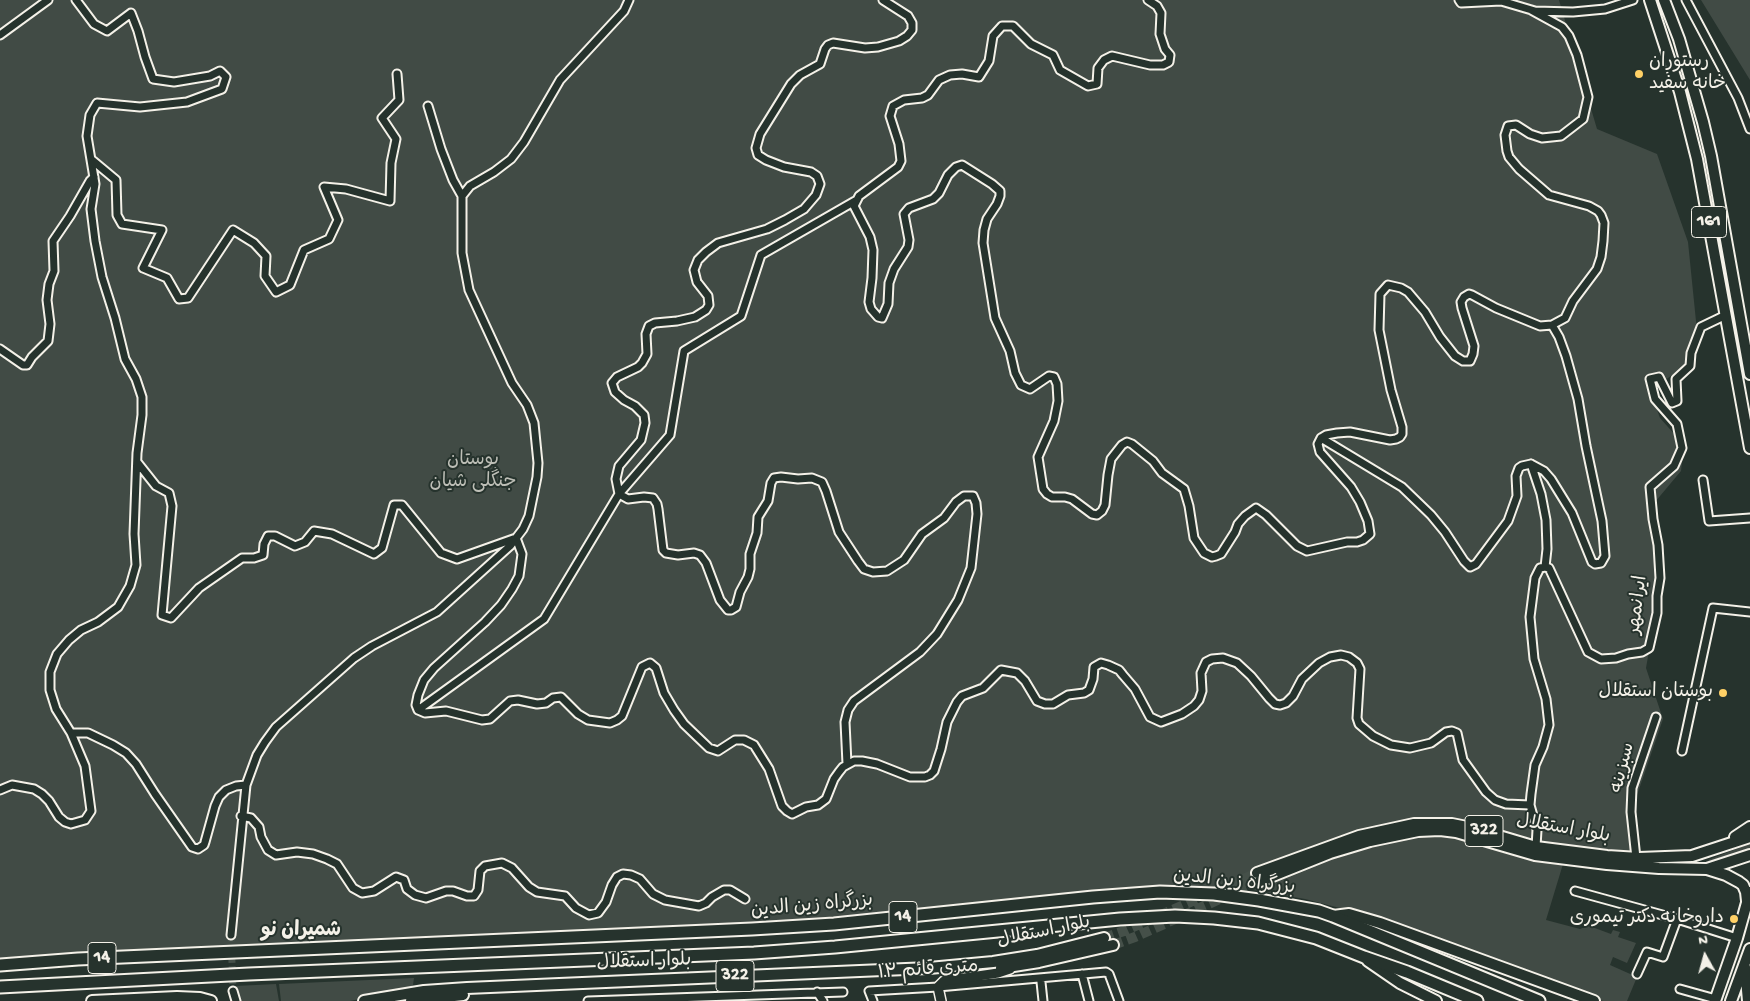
<!DOCTYPE html>
<html>
<head>
<meta charset="utf-8">
<style>
  body { margin:0 }
  #map { position:relative; width:1750px; height:1001px; overflow:hidden; background:#26332d; font-family:"Gochi Hand",sans-serif }
  canvas { display:block }
  .north { position:absolute; left:1680px; top:931px; width:50px; height:50px; -webkit-text-stroke:4px #26332d; paint-order:stroke; rotate:353deg; font-size:14px; font-weight:700; line-height:20px; text-align:center; color:#f4f1e8 }
  .north::after { content:''; display:block; margin:auto; width:18px; height:22px; background:#f4f1e8; clip-path:polygon(50% 0,100% 100%,50% 72%,0 100%) }
</style>
</head>
<body>
<div id="map">
<canvas width="1750" height="1001"></canvas>
<div class="north">N</div>
</div>
<script>
const ctx = document.querySelector('canvas').getContext('2d');
ctx.lineJoin = 'round';
function fill(path, color) {
  ctx.fillStyle = color;
  ctx.fill(path, 'evenodd');
}
function toPath(rows) {
  const path = new Path2D();
  for (const r of rows) {
    path.moveTo(r[0], r[1]);
    for (let i = 2; i < r.length; i += 2) path.lineTo(r[i], r[i + 1]);
  }
  return path;
}
function strokePath(path, color, width, dash) {
  ctx.strokeStyle = color;
  ctx.lineWidth = width;
  ctx.lineCap = dash ? 'butt' : 'round';
  ctx.setLineDash(dash || []);
  ctx.stroke(path);
}
function label(font, color, halo, rows, align = 'center') {
  ctx.font = font + ' "Gochi Hand","Playpen Sans Arabic",sans-serif';
  ctx.lineWidth = 4;
  ctx.setLineDash([]);
  ctx.textBaseline = 'middle';
  ctx.strokeStyle = halo;
  ctx.fillStyle = color;
  for (const [text, x, y, turn = 0] of rows) {
    ctx.save();
    ctx.translate(x, y);
    ctx.rotate((+turn || 0) * Math.PI / 180);
    ctx.textAlign = isNaN(turn) ? turn : align;
    if (halo) ctx.strokeText(text, 0, 0);
    ctx.fillText(text, 0, 0);
    ctx.restore();
  }
}
fill(toPath([
  [0,0,1559,0,1597,129,1657,154,1688,242,1697,331,1686,366,1650,390,1660,418,1684,445,1681,471,1655,502,1657,605,1646,668,1663,719,1635,801,1633,820,1640,867,1450,835,1521,856,1563,864,1546,920,1580,929,1593,924,1592,927,1611,934,1613,930,1620,932,1618,937,1636,943,1627,963,1613,957,1610,965,1637,977,1627,1001,1603,1001,1359,913,1305,899,1253,890,1261,887,1260,881,1224,897,1173,894,755,930,0,965],
  [1701,0,1750,0,1750,80],
  [1750,841,1750,850,1709,861,1708,860,1739,848],
  [414,978,413,985,406,990,350,1001,281,1001,279,984],
  [276,984,279,1001,238,1001,235,986]
]), '#414b45');
strokePath(toPath([
  [231,935,233,991]
]), '#455049', 7, [7, 3.5]);
strokePath(toPath([
  [1104,938,1124,931,1257,873],
  [1113,945,1135,937,1260,881]
]), '#455049', 10, [10, 5]);
const minor = toPath([
  [1148,0,1157,6,1161,13,1160,34,1165,49,1170,55,1169,62,1163,65,1150,65,1112,56,1104,60,1098,68,1097,84,1088,86,1060,70,1053,55,1031,44,1013,26,1002,26,993,36,989,61,979,77,962,74,950,75,939,80,928,95,922,98,904,100,893,106,890,116,899,144,901,161,898,167,859,196,854,206,870,237,873,250,872,278,869,302,871,309,878,317,882,318,888,304,889,283,894,269,908,247,909,240,904,214,909,208,933,199,939,193,948,175,956,167,962,165,992,184,1000,191,1000,196,997,204,987,219,984,230,983,243,995,318,1010,351,1015,373,1021,385,1030,389,1049,376,1054,377,1057,384,1058,401,1054,421,1038,457,1043,489,1047,494,1052,497,1065,497,1072,499,1092,514,1097,515,1102,511,1105,505,1108,475,1111,459,1122,445,1127,442,1132,444,1153,461,1162,473,1184,489,1189,506,1194,538,1204,553,1212,557,1216,556,1221,554,1235,532,1238,524,1245,516,1256,508,1266,515,1297,546,1307,551,1347,542,1357,542,1363,540,1370,534,1368,521,1360,502,1351,487,1320,452,1318,444,1321,438,1326,435,1337,433,1350,432,1390,440,1396,439,1400,437,1402,434,1402,427,1391,390,1379,330,1380,294,1388,285,1401,288,1408,292,1425,312,1440,337,1455,356,1463,361,1470,361,1473,354,1474,346,1462,308,1461,302,1464,297,1469,294,1472,295,1496,308,1540,326,1552,325,1565,318,1573,301,1597,269,1601,257,1603,241,1604,223,1601,215,1598,211,1589,206,1549,195,1519,169,1509,157,1507,151,1505,135,1508,126,1516,125,1530,134,1542,138,1561,136,1583,119,1588,97,1577,55,1569,36,1562,27,1531,10],
  [1459,0,1461,3,1501,1,1535,11,1573,12,1605,9,1633,0],
  [1686,0,1738,98,1750,129],
  [0,35,48,0],
  [428,106,441,149,453,180,462,196],
  [92,160,116,180,117,215,122,224,162,230,143,268,167,278,179,299,188,298,233,230,254,243,266,256,265,276,276,292,290,285,304,250,329,239,338,220,324,187,346,189,390,201,391,163,396,139,382,118,399,100,397,74],
  [0,349,23,365,27,365,32,357,48,341,50,324,47,300,49,284,54,271,53,241,70,216,90,181,94,177],
  [1321,438,1402,487,1431,515,1445,532,1464,561,1470,567,1476,564,1508,521,1517,496,1516,476,1519,468,1522,466,1531,464,1544,471,1551,479,1572,513,1592,562,1595,564,1601,563,1605,556,1602,521,1586,446,1578,399,1566,356,1559,337,1552,325],
  [137,462,156,486,169,493,172,506,162,615,171,618,199,588,242,558,254,558,263,555,264,544,268,536,275,536,295,546,305,542,314,531,332,534,374,554,382,548,394,505,402,505,441,553,457,559,516,538,522,554,519,576,512,589,501,605,485,622,434,668,424,680,418,695,416,705,418,710,425,713,446,711,482,720,490,719,510,701,518,700,537,704,546,703,553,698,561,697,578,714,588,720,610,723,617,720,622,716,642,667,650,663,656,668,664,693,674,710,684,724,709,748,718,751,735,740,744,740,754,745,769,769,782,806,787,811,792,814,806,807,818,805,826,799,834,779,839,772,843,767,854,761,862,761,877,764,910,777,925,777,930,775,934,771,941,749,947,722,957,702,962,696,983,688,1001,670,1017,673,1025,681,1037,701,1045,704,1053,704,1068,695,1084,693,1089,690,1093,679,1094,667,1101,663,1108,665,1119,670,1123,675,1135,689,1150,717,1161,722,1182,714,1194,706,1199,700,1202,691,1201,673,1206,662,1212,659,1223,658,1237,663,1251,676,1269,698,1275,704,1280,705,1286,703,1293,696,1302,679,1319,663,1330,657,1341,655,1349,657,1357,663,1360,669,1357,718,1359,724,1373,736,1391,745,1410,748,1431,743,1446,732,1452,731,1457,733,1463,760,1486,792,1495,800,1506,804,1530,805],
  [1531,464,1541,494,1546,520,1547,549,1545,567],
  [1703,480,1709,521,1750,518],
  [418,710,544,619,619,494,670,435,684,351,741,316,761,255,855,201],
  [71,733,56,709,50,690,50,672,57,654,69,640,81,630,98,622,118,607,130,586,136,565,134,534,137,453,142,415,142,397,136,379,125,359,115,318,102,277,95,241,91,209,95,184,87,136,90,115,97,103,140,107,187,102,222,89,226,77,220,71,210,76,174,82,153,79,145,57,138,31,131,13,107,31,94,24,76,0],
  [1682,751,1713,608,1750,612],
  [847,764,845,722,848,710,854,701,920,652,937,634,958,600,971,568,977,514,976,503,973,496,964,496,956,502,944,518,922,534,904,560,887,571,873,572,864,569,858,561,839,532,826,491,822,482,812,478,798,479,781,477,774,478,771,483,768,501,758,517,757,533,750,554,750,569,748,577,740,592,736,607,731,610,728,610,720,600,706,563,700,555,694,553,678,555,666,553,663,550,658,509,657,504,653,498,644,497,628,499,619,494,616,479,619,466,641,440,645,423,644,415,635,406,624,400,615,392,612,383,617,377,638,367,642,363,647,354,646,334,649,326,655,323,677,321,695,317,706,310,709,305,708,296,697,282,694,270,698,260,706,252,718,243,767,229,785,220,804,209,816,195,820,184,817,176,811,172,784,167,766,160,758,155,756,148,760,134,791,84,800,75,820,64,825,49,828,45,833,43,865,48,878,47,899,41,907,36,912,30,912,23,908,16,883,0],
  [0,790,12,785,34,789,42,794,49,801,59,817,65,822,71,824,85,820,91,811,85,766,71,733,88,733,113,745,126,753,136,764,155,794,192,847,198,849,204,845,205,842,215,806,219,797,226,790,236,786,246,785],
  [241,816,251,818,259,827,261,837,268,850,276,855,297,852,313,854,327,859,337,864,353,888,362,893,374,891,396,877,404,880,407,889,415,895,426,898,446,891,453,891,467,896,474,896,478,890,480,871,485,866,502,863,512,868,529,887,537,892,565,896,576,908,589,915,598,913,606,902,612,885,617,877,623,874,631,875,640,879,653,894,665,900,699,906,706,903,712,897,724,890,730,890,745,899],
  [1536,847,1537,830,1530,805,1531,794,1535,765,1543,747,1549,725,1546,699,1534,659,1530,617,1535,578,1540,568,1545,567,1549,568,1588,652,1601,659,1616,658,1628,654,1642,652,1649,648,1657,613,1657,596,1660,578,1658,545,1653,519,1650,487,1674,466,1682,448,1677,424,1655,399,1650,379,1659,377,1672,403,1677,401,1676,379,1690,366,1691,353,1701,327,1726,315],
  [1636,858,1631,812,1632,788,1656,717],
  [1575,891,1677,919,1737,938],
  [231,935,246,785,257,755,265,742,276,727,354,658,372,646,437,612,510,546,523,529,529,516,537,477,538,463,534,423,527,405,512,383,469,290,462,253,462,196,470,186,494,172,511,159,524,142,560,80,624,11,629,0],
  [1082,974,1089,1001],
  [1637,974,1647,952,1663,957,1677,919],
  [1041,982,1043,1001],
  [1680,989,1716,999],
  [233,991,236,1001],
  [817,992,823,1001],
  [588,1001,843,992],
  [873,1001,869,991,938,987,1106,972,1109,974,1119,1001]
]);
const secondary = toPath([
  [941,1001,938,987,944,981,998,973,1010,969]
]);
const primary = toPath([
  [1650,0,1680,92,1697,159,1750,448],
  [1664,0,1679,39,1703,122,1711,156,1750,374],
  [1735,837,1750,827],
  [1707,869,1726,875,1739,882,1743,885,1746,892,1747,901],
  [1257,873,1359,836,1414,824,1452,824,1472,828,1536,847,1607,856,1639,858,1692,856,1750,837],
  [1260,881,1330,853,1370,841,1418,831,1440,830,1456,832,1535,855,1607,864,1659,868,1707,869,1750,855],
  [1333,916,1349,914,1380,923,1594,1001],
  [1368,961,1400,983,1436,1001],
  [1745,967,1748,1001],
  [1001,968,1039,962,1113,945],
  [92,1001,177,997,200,998,211,1001],
  [364,1001,424,991,467,988,929,968,993,962,1037,955,1104,938],
  [411,1001,463,995],
  [1715,1001,1737,938,1750,892],
  [1731,1001,1750,949]
]);
const trunk = toPath([
  [0,965,78,959,752,929,834,924,1093,897,1160,892,1214,894,1259,900,1319,911,1333,916,1539,1001],
  [0,987,249,974,754,953,835,947,1120,919,1175,916,1214,918,1258,923,1316,938,1364,957,1407,972,1477,1001]
]);
strokePath(minor, '#f4f1e8', 11);
strokePath(secondary, '#f4f1e8', 12);
strokePath(primary, '#f4f1e8', 14);
strokePath(trunk, '#f4f1e8', 15);
strokePath(minor, '#26332d', 7);
strokePath(secondary, '#26332d', 9);
strokePath(primary, '#26332d', 10);
strokePath(trunk, '#26332d', 11);
for (const [x, y, r, color] of [
  [1639,74,5,"#ffd166"],
  [1723,693,5,"#ffd166"],
  [1734,919,5,"#ffd166"]
]) {
  const dot = new Path2D();
  dot.arc(x, y, r, 0, 2 * Math.PI);
  ctx.fillStyle = color;
  ctx.fill(dot);
  strokePath(dot, '#26332d', 2);
}
for (const [x, y, w] of [
  [1709,222,35],
  [1484,831,38],
  [903,917,28],
  [102,958,28],
  [735,976,38]
]) {
  const box = new Path2D();
  box.roundRect(x - w / 2, y - 15.5, w, 31, 4);
  ctx.fillStyle = '#26332d';
  ctx.fill(box);
  strokePath(box, '#f4f1e8', 1);
}
label('bold 18px', '#f4f1e8', null, [
  ["161",1709,222],
  ["322",1484,831],
  ["14",903,917],
  ["14",102,958],
  ["322",735,976]
]);
label('19px', '#f4f1e8', '#26332d', [
  ["رستوران",1649,63,"left"],
  ["خانه سفید",1649,85,"left"],
  ["بوستان استقلال",1713,693],
  ["داروخانه دکتر تیموری",1724,919]
], 'right');
label('19px', '#bebfb7', '#26332d', [
  ["بوستان",473,461],
  ["جنگلی شیان",473,483]
]);
label('19px', '#f4f1e8', '#26332d', [
  ["ایرانمهر",1639,605,-83],
  ["سبزینه",1624,768,-76],
  ["بلوار استقلال",1563,830,10],
  ["بزرگراه زین الدین",1234,883,6],
  ["بزرگراه زین الدین",812,907,-5],
  ["بلوار استقلال",1044,933,-12],
  ["بلوار استقلال",644,963,-2],
  ["۱۲ متری قائم",928,971,-4]
]);
label('bold 20px', '#f4f1e8', '#26332d', [
  ["شمیران نو",301,932]
]);
</script>
</body>
</html>
